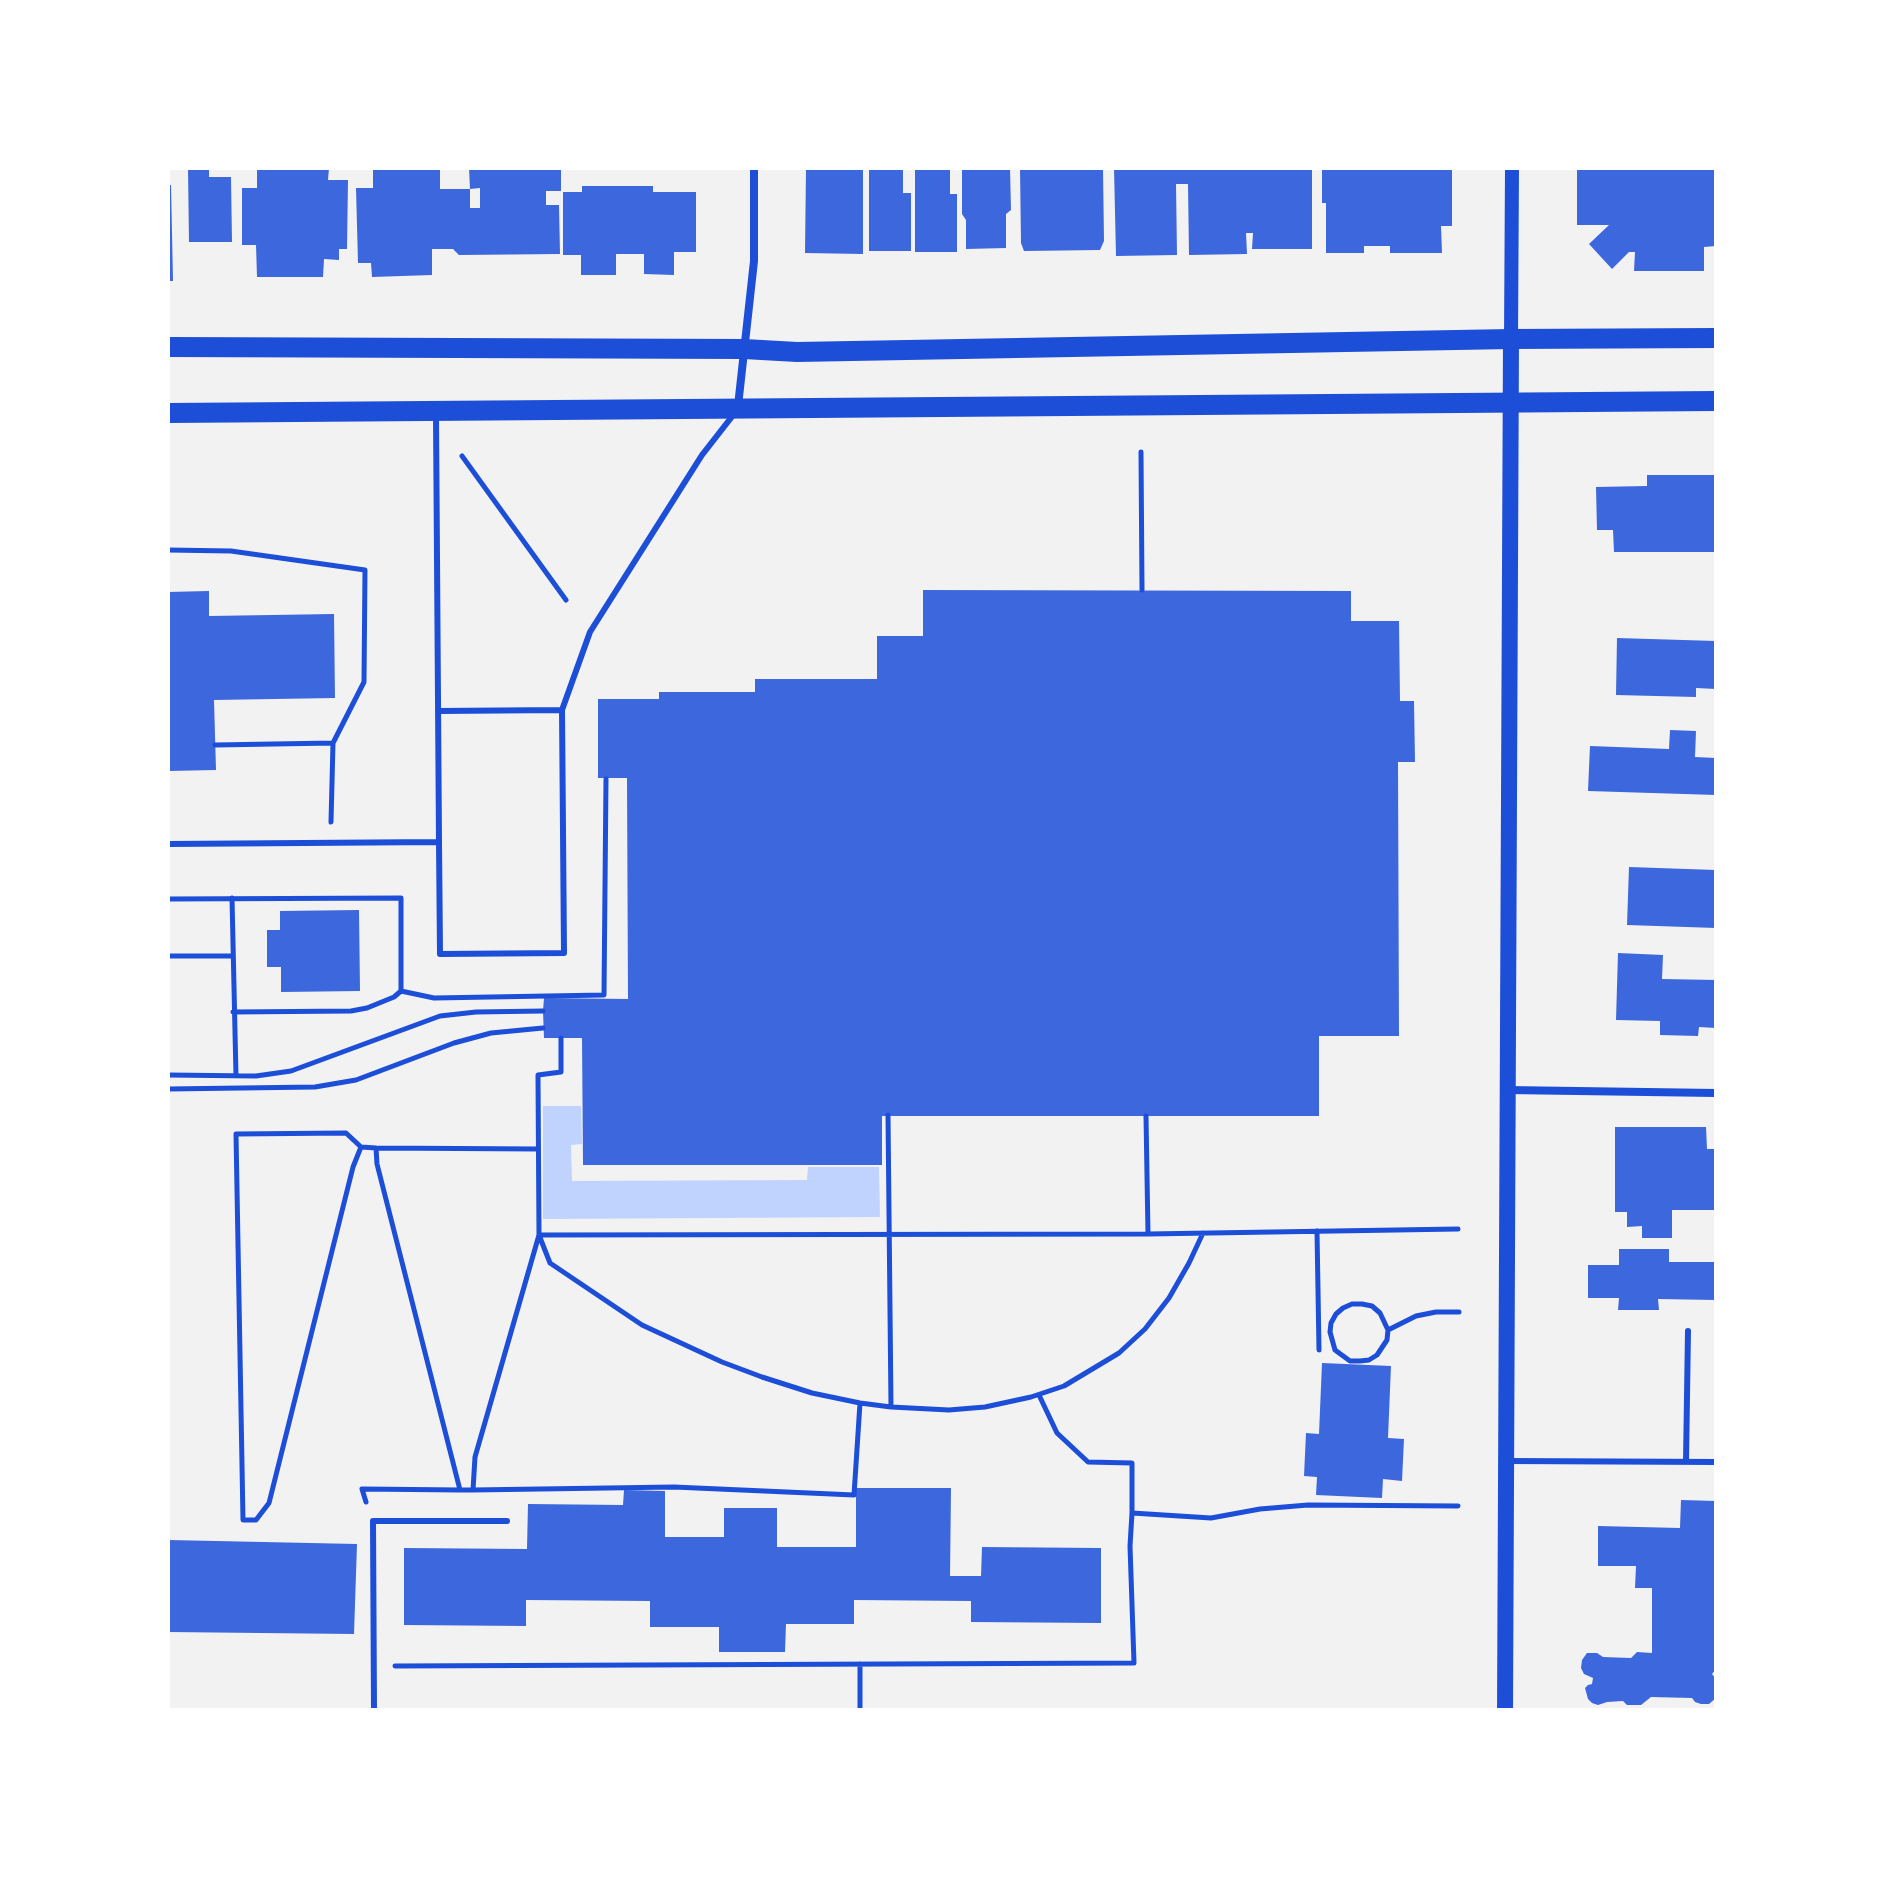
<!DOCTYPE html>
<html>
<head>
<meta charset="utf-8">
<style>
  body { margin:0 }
  #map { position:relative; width:1884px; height:1878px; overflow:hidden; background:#f2f2f2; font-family:Mulish,sans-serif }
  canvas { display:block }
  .frame { position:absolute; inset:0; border:170px solid #fff; pointer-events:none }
</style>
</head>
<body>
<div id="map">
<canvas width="1884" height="1878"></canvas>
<div class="frame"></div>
</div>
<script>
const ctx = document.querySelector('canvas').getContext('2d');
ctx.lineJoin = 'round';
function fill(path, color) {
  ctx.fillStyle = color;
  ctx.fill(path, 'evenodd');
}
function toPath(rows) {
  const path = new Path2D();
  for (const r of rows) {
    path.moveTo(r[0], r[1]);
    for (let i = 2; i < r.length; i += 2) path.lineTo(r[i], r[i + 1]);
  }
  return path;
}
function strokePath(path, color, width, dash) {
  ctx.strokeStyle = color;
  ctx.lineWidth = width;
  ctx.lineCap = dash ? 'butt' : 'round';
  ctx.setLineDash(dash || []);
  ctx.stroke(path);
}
fill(toPath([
  [543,1106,581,1106,582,1144,571,1145,572,1181,807,1180,808,1167,879,1167,880,1217,543,1219]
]), '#bfd3fe');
fill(toPath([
  [188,168,209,168,209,177,231,177,232,242,189,242],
  [257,168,329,168,328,180,348,180,347,249,339,249,339,260,324,259,323,277,257,277,256,245,242,245,242,188,257,188],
  [373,168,440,168,440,189,470,189,469,168,561,168,561,191,546,191,546,205,559,205,560,254,459,255,453,249,432,249,432,275,372,277,371,263,358,263,356,188,373,188],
  [480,188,480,208,470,208,470,189],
  [806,168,863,168,863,254,805,253],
  [869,168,903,168,903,193,911,193,911,251,869,251],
  [915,168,950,168,950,194,957,194,957,252,915,252],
  [962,168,1010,168,1011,210,1006,214,1006,248,966,249,966,220,962,214],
  [1020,168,1103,168,1104,241,1100,250,1024,251,1021,243],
  [1114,168,1312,168,1312,249,1252,249,1253,233,1246,233,1247,254,1189,255,1188,184,1176,184,1177,255,1116,256],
  [1322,168,1452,168,1452,226,1441,226,1442,253,1390,253,1390,246,1364,246,1364,253,1326,253,1326,203,1322,203],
  [1577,168,1716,168,1716,246,1704,247,1704,271,1634,271,1635,252,1629,252,1612,269,1589,244,1609,225,1577,225],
  [168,185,171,185,173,281,168,281],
  [582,186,653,186,653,192,696,192,696,252,674,252,674,275,644,274,644,254,616,254,616,275,581,275,581,255,563,255,563,192,582,192],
  [1647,475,1716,475,1716,552,1614,552,1613,530,1597,530,1596,487,1647,486],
  [923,590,1351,591,1351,621,1399,621,1400,701,1414,701,1415,762,1398,762,1399,1036,1319,1036,1319,1116,882,1116,882,1165,583,1165,582,1038,544,1038,543,1011,544,998,628,999,627,778,598,778,598,699,659,699,659,692,755,692,755,679,877,679,877,636,923,636],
  [209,591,209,616,334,614,335,698,214,700,216,770,168,771,168,592],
  [1617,638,1716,641,1716,689,1696,688,1696,697,1616,695],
  [1670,730,1696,731,1695,757,1716,758,1716,795,1588,791,1590,746,1669,749],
  [1629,867,1716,870,1716,928,1627,925],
  [359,910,360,991,281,992,281,967,267,967,267,930,280,930,280,911],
  [1618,953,1663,955,1662,979,1716,980,1716,1028,1699,1027,1698,1036,1660,1035,1660,1021,1616,1020],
  [1615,1127,1706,1127,1707,1149,1716,1149,1716,1210,1672,1210,1672,1238,1642,1238,1642,1226,1627,1227,1627,1212,1615,1212],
  [1619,1249,1669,1249,1669,1262,1716,1262,1716,1300,1658,1299,1659,1310,1618,1310,1619,1298,1588,1298,1588,1265,1619,1265],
  [1322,1363,1391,1366,1388,1438,1404,1439,1402,1481,1383,1479,1382,1498,1316,1495,1317,1477,1304,1476,1306,1433,1319,1434],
  [856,1488,951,1488,950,1576,981,1576,982,1547,1101,1548,1101,1623,971,1622,971,1601,854,1600,854,1624,786,1624,785,1652,719,1652,719,1627,650,1627,650,1601,526,1600,526,1626,404,1625,404,1548,527,1549,528,1504,623,1505,624,1490,665,1491,665,1537,724,1537,724,1508,777,1508,777,1547,856,1547],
  [1681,1500,1716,1501,1716,1669,1712,1674,1716,1679,1716,1698,1709,1704,1701,1704,1695,1702,1692,1698,1651,1697,1641,1705,1627,1705,1623,1701,1607,1702,1598,1705,1592,1703,1588,1699,1585,1688,1588,1685,1592,1684,1593,1678,1584,1674,1581,1668,1582,1660,1587,1653,1597,1653,1603,1657,1631,1658,1637,1652,1652,1653,1652,1588,1635,1588,1636,1566,1598,1566,1598,1526,1680,1528],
  [168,1540,357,1544,354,1634,168,1632]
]), '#3d67dc');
strokePath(toPath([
  [1141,452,1142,590],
  [462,456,566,600],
  [168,550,231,551,365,570,364,682,333,743,331,822],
  [215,745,333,743],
  [232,898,236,1076],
  [168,899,401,898,401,991,394,997,367,1008,351,1011,233,1012],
  [168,956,233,956],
  [401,991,434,998,604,995,606,779],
  [168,1075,256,1076,291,1071,440,1016,476,1012,543,1011],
  [168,1089,315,1087,356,1080,454,1043,491,1033,543,1028],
  [361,1147,353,1167,269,1503,256,1520,243,1520,236,1134,346,1133,361,1147,376,1148,377,1164,460,1490,473,1490,475,1457,539,1235,538,1075,561,1072,561,1038],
  [376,1148,538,1149],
  [1317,1231,1319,1350],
  [1148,1234,1458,1229],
  [539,1235,1148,1234,1146,1116],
  [539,1235,550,1263,642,1325,722,1362,762,1377,812,1393,860,1403,891,1407,888,1115],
  [1388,1330,1380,1313,1372,1306,1362,1304,1352,1304,1343,1308,1336,1314,1331,1323,1330,1332,1335,1350,1350,1361,1360,1361,1369,1360,1377,1355,1387,1340,1388,1330,1416,1316,1436,1312,1459,1312],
  [1039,1395,1057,1433,1088,1462,1132,1463,1132,1513],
  [891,1407,949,1410,985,1407,1031,1397,1064,1386,1119,1353,1145,1329,1169,1298,1189,1263,1203,1233],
  [473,1490,674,1487,854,1495,860,1403],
  [366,1502,362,1489,460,1490],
  [860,1664,860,1710],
  [395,1666,1134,1663,1130,1546,1132,1513,1211,1518,1260,1509,1308,1505,1458,1506]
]), '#1d4ed8', 5);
strokePath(toPath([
  [436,416,439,842,440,954,564,953,562,710,438,711],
  [562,710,590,632,702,455,734,414],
  [168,844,439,842],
  [1508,1461,1716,1462],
  [1686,1462,1688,1331],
  [374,1710,373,1521,507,1521]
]), '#1d4ed8', 6);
strokePath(toPath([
  [738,406,754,261,754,168],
  [1507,1090,1716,1093]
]), '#1d4ed8', 8);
strokePath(toPath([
  [1511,339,1512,168]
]), '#1d4ed8', 14);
strokePath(toPath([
  [1505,1710,1511,339]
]), '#1d4ed8', 16);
strokePath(toPath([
  [168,347,744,349,797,352,1511,339,1716,338],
  [168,413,1716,401]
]), '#1d4ed8', 20);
</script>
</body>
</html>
